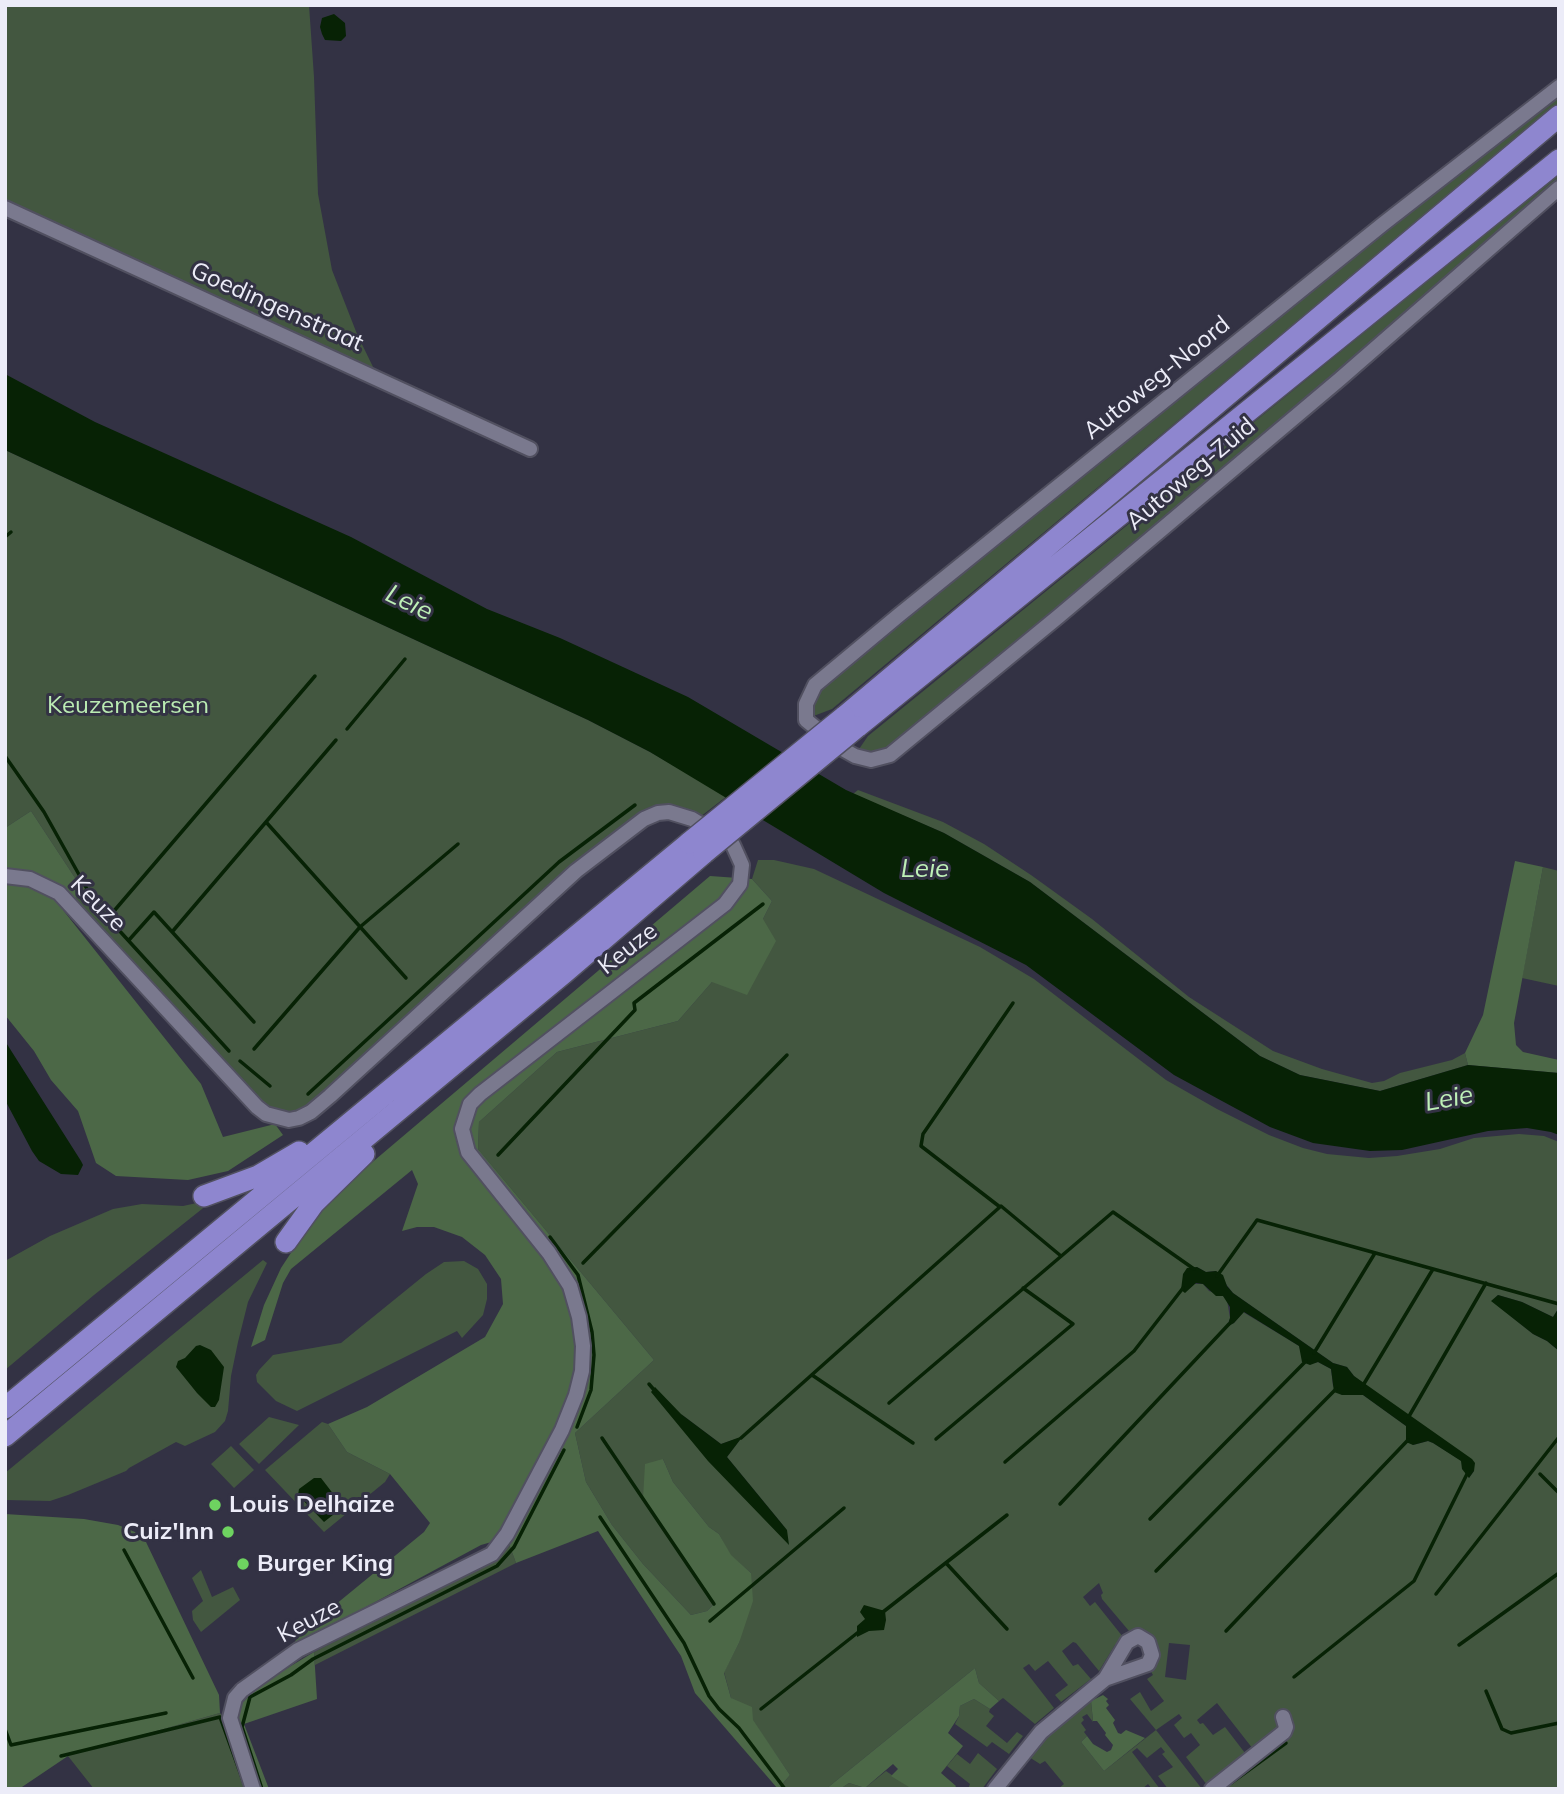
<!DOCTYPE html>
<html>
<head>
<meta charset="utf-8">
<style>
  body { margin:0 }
  #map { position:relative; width:1564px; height:1794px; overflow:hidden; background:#333244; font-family:Mulish,sans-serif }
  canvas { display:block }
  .frame { position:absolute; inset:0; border:7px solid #ececf8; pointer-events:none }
</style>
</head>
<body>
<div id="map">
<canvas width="1564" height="1794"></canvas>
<div class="frame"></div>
</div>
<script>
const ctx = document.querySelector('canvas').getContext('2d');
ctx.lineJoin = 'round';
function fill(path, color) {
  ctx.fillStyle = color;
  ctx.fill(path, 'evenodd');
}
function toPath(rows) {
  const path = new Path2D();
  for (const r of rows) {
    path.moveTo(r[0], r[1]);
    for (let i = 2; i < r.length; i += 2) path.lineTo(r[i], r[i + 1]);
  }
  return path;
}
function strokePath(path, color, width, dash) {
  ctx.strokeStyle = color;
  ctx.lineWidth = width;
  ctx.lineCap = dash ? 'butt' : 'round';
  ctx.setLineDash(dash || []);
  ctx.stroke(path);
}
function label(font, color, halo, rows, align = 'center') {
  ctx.font = font + ' Mulish,sans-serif';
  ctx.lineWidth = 6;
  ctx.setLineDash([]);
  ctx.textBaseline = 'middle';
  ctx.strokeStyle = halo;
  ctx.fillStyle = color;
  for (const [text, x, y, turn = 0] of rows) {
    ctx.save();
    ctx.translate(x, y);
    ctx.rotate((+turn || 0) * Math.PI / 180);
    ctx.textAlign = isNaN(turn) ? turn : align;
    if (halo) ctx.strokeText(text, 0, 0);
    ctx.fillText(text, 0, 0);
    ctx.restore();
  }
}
fill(toPath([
  [5,5,309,5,314,77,318,194,332,270,357,334,374,369,5,205],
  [1559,93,1559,103,832,709,811,717,810,705,819,689,902,618,1386,228],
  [1559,174,1559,181,1337,375,888,751,871,755,857,752,868,736],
  [5,450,588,720,650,752,727,796,700,817,660,808,485,948,310,1103,298,1111,286,1112,271,1107,250,1093,73,898,83,890,31,811,5,828],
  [858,790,943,822,984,844,1031,875,1092,919,1189,997,1273,1051,1322,1069,1372,1083,1384,1081,1400,1073,1452,1060,1465,1053,1468,1065,1380,1091,1300,1075,1260,1056,1030,882,944,833,853,794],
  [758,860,774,860,814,869,980,947,1034,979,1166,1080,1217,1109,1269,1135,1303,1148,1327,1154,1369,1158,1397,1156,1440,1149,1474,1138,1519,1134,1544,1136,1559,1142,1558,1309,1553,1317,1522,1302,1498,1295,1492,1301,1533,1334,1547,1341,1559,1351,1559,1789,1231,1789,1226,1782,1253,1749,1217,1703,1197,1720,1200,1724,1203,1723,1213,1735,1225,1727,1245,1753,1207,1785,1186,1757,1200,1745,1191,1733,1184,1738,1174,1725,1182,1718,1179,1714,1156,1730,1202,1789,1168,1789,1158,1776,1173,1767,1162,1754,1165,1752,1161,1747,1147,1758,1137,1748,1132,1752,1160,1789,1152,1789,1148,1784,1142,1789,1058,1789,1064,1784,1045,1761,1040,1764,1029,1757,1064,1719,1091,1701,1093,1722,1087,1714,1082,1717,1084,1720,1081,1723,1086,1730,1084,1732,1087,1736,1081,1742,1104,1771,1156,1730,1130,1699,1140,1692,1151,1711,1164,1701,1147,1679,1153,1675,1150,1670,1155,1664,1136,1630,1129,1631,1102,1599,1101,1595,1103,1593,1099,1583,1083,1597,1090,1606,1095,1602,1123,1637,1115,1645,1099,1671,1076,1643,1073,1642,1062,1651,1073,1666,1078,1664,1091,1679,1061,1702,1055,1695,1068,1685,1048,1661,1035,1671,1029,1664,1023,1668,1054,1708,1035,1724,1003,1698,999,1701,979,1683,975,1668,826,1789,778,1789,790,1775,752,1720,731,1698,724,1672,739,1643,751,1573,730,1555,719,1534,709,1527,673,1482,663,1459,643,1499,714,1604,707,1611,691,1615,643,1564,612,1525,586,1482,575,1433,654,1360,478,1149,479,1122,557,1052,678,1021,712,982,763,919,772,901,752,879],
  [1197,1267,1206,1272,1216,1271,1233,1293,1333,1363,1347,1367,1354,1376,1474,1471,1469,1478,1462,1461,1433,1443,1428,1441,1413,1445,1408,1435,1406,1426,1363,1395,1342,1395,1333,1386,1331,1369,1318,1362,1314,1363,1301,1352,1299,1346,1243,1312,1234,1323,1227,1326,1230,1318,1227,1300,1223,1296,1209,1291,1203,1284,1193,1284],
  [681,1414,721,1444,742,1437,727,1457,787,1530],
  [1169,1643,1190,1645,1186,1680,1165,1677],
  [1543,867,1559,871,1559,986,1522,978],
  [206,1201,207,1205,94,1295,5,1370,5,1261,50,1236,113,1209,142,1204,183,1206],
  [263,1260,267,1263,248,1302,238,1342,231,1376,228,1411,225,1421,215,1432,185,1446,176,1442,129,1468,126,1471,68,1495,50,1501,5,1500,5,1473],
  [464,1261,478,1269,487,1284,487,1299,483,1315,462,1338,457,1331,297,1411,276,1401,257,1382,256,1375,259,1370,273,1355,341,1343,426,1274,444,1262],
  [269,1417,299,1425,259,1464,239,1444],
  [322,1422,328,1424,347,1452,390,1474,385,1482,324,1532,265,1470],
  [231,1446,254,1470,234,1488,211,1464],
  [509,1544,516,1563,315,1665,314,1652,475,1571,500,1555],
  [201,1570,212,1597,233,1587,240,1600,201,1632,193,1620,192,1611,203,1601,192,1578],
  [974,1699,990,1709,989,1712,994,1716,986,1726,1007,1743,1017,1732,1023,1736,1009,1754,992,1742,987,1747,955,1724,959,1716,960,1706],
  [220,1713,224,1718,247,1789,94,1789,68,1756],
  [978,1753,997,1769,982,1789,968,1789,970,1784,947,1766,957,1754,970,1764],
  [886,1771,912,1789,840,1789,849,1783,865,1788]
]), '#435740');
fill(toPath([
  [31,811,83,890,63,910,201,1084,223,1137,275,1124,283,1135,228,1171,188,1180,116,1176,96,1163,78,1111,51,1080,34,1051,5,1015,5,828],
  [1515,861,1543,867,1514,1023,1516,1045,1523,1052,1559,1060,1559,1073,1468,1065,1465,1053,1483,1015],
  [710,876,752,879,772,901,763,919,776,941,747,995,712,982,678,1021,557,1052,479,1122,478,1149,654,1360,575,1433,586,1482,612,1525,643,1564,691,1615,707,1611,714,1604,643,1499,645,1464,663,1459,673,1482,709,1527,719,1534,731,1555,751,1573,753,1601,739,1643,724,1673,731,1698,752,1707,753,1720,790,1775,778,1789,695,1693,681,1656,598,1531,516,1563,509,1544,495,1541,481,1545,290,1648,302,1632,424,1532,430,1523,390,1474,347,1452,328,1424,367,1407,485,1337,503,1304,501,1279,485,1255,462,1237,434,1227,417,1227,402,1231,418,1184,412,1170,291,1269,283,1283,265,1340,251,1347,264,1305,281,1268,323,1204],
  [5,1514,84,1519,118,1525,135,1532,146,1542,219,1695,220,1713,68,1756,19,1789,5,1789],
  [314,1652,317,1699,244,1724,269,1789,247,1789,229,1731,241,1704,261,1684],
  [975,1668,979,1683,999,1701,990,1709,974,1699,960,1706,959,1716,948,1733,963,1746,941,1773,956,1786,954,1789,912,1789,891,1776,898,1769,893,1764,865,1788,849,1783,840,1789,826,1789],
  [1103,1695,1108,1699,1106,1701,1109,1705,1106,1708,1115,1720,1113,1723,1118,1733,1121,1734,1126,1730,1145,1738,1104,1771,1081,1742,1087,1736,1093,1744,1107,1752,1111,1750,1113,1745,1105,1735,1106,1733,1097,1721,1093,1721,1091,1701]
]), '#4c6847');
fill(toPath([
  [334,14,345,23,346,36,341,41,325,40,322,34,320,27,322,18],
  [5,374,95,422,351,537,487,609,560,638,688,697,846,790,944,833,1030,882,1260,1056,1300,1075,1380,1091,1468,1065,1559,1073,1559,1135,1551,1132,1527,1128,1488,1131,1402,1150,1370,1151,1313,1143,1270,1127,1174,1075,1026,965,884,893,650,752,588,720,5,450],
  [5,1041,81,1161,83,1165,78,1175,61,1174,39,1161,32,1151,5,1100],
  [1197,1267,1206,1272,1216,1271,1223,1275,1227,1286,1233,1293,1333,1363,1347,1367,1354,1376,1472,1459,1475,1463,1474,1471,1469,1478,1462,1469,1461,1461,1433,1443,1428,1441,1413,1445,1406,1442,1406,1426,1363,1395,1342,1395,1334,1392,1331,1369,1318,1362,1310,1365,1302,1362,1299,1346,1244,1312,1234,1323,1227,1327,1230,1318,1230,1307,1223,1296,1216,1296,1203,1284,1196,1283,1185,1293,1181,1290,1183,1274,1187,1268],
  [1498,1295,1522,1302,1553,1317,1558,1309,1559,1298,1559,1351,1547,1341,1533,1334,1491,1301],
  [200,1345,211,1350,224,1367,219,1400,215,1407,211,1407,197,1393,176,1367,178,1361,185,1358,196,1346],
  [655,1387,681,1414,721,1444,743,1436,727,1457,787,1530,789,1545,708,1461,651,1392],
  [314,1478,321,1478,341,1504,338,1511,324,1522,298,1495,299,1489],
  [864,1605,885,1611,886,1620,884,1630,869,1631,857,1637,857,1626,865,1619,860,1612]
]), '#072205');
strokePath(toPath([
  [5,537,11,532],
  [347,729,405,659],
  [5,756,44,812,96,905,229,1051],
  [266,822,406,978],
  [108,918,315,676],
  [172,932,336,740],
  [129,940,154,912,254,1022],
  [254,1049,360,927,458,844],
  [240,1061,270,1086],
  [308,1094,559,862,635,805],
  [498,1155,635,1010,634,1003,763,904],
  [1000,1207,921,1146,923,1134,1013,1003],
  [550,1237,578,1275,592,1332,594,1355,591,1390,577,1427],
  [583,1263,787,1055],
  [1217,1276,1257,1220,1559,1304],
  [1314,1353,1375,1253],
  [812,1375,913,1443],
  [649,1384,655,1391],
  [1362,1387,1433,1269],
  [889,1403,1113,1212,1194,1269],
  [1408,1418,1486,1283],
  [602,1438,714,1604],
  [741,1438,1001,1206,1061,1256],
  [936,1439,1073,1324,1023,1288],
  [1005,1462,1134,1351,1183,1288],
  [1540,1474,1559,1493],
  [1060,1504,1229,1324],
  [600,1517,684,1643,709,1696,719,1709,739,1728,785,1789],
  [1150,1519,1306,1361],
  [124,1550,193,1678],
  [946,1563,1007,1629],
  [1156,1571,1336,1389],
  [1436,1594,1559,1437],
  [883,1612,1007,1515],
  [710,1621,844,1508],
  [1226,1631,1408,1440],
  [1459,1645,1559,1573],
  [1294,1677,1414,1581,1468,1472],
  [1486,1691,1502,1729,1511,1733,1559,1723],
  [761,1709,861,1630],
  [5,1729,11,1745,166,1713],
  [61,1756,220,1717,246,1789],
  [1231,1783,1286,1743],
  [262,1789,242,1727,250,1697,291,1675,313,1659,497,1566,514,1547,564,1450]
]), '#072205', 3.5);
const minor = toPath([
  [1559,87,1383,224,899,615,815,685,806,704,806,720,839,747,855,756,871,760,890,755,1059,616,1340,379,1559,188],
  [5,208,530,449],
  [5,876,30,879,59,893,257,1107,266,1114,289,1120,299,1118,311,1112,330,1096,576,871,644,819,658,813,669,812,692,819,727,840,733,845,742,865,740,884,725,904,480,1094,470,1104,462,1129,468,1152,549,1253,570,1286,579,1317,583,1346,582,1371,576,1395,562,1430,507,1534,492,1554,298,1650,242,1690,235,1698,230,1718,253,1789],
  [995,1789,1041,1732,1105,1679,1148,1664,1152,1655,1148,1642,1138,1636,1127,1642,1105,1679],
  [1212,1789,1284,1732,1286,1727,1283,1717]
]);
const highway = toPath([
  [844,717,1559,116],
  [857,727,1559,160],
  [204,1196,258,1176,299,1152],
  [286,1242,314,1203,364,1154],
  [5,1408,689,843],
  [5,1436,564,973,704,853]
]);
strokePath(minor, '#515060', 18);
strokePath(highway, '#515060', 24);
strokePath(minor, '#7a798e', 14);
strokePath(highway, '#8e86cf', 21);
const highwayBridge = toPath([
  [689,843,844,717],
  [704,853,857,727]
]);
strokePath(highwayBridge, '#515060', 24, []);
strokePath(highwayBridge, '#8e86cf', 21);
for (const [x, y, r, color] of [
  [215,1505,7,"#6ed360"],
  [228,1532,7,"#6ed360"],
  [243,1564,7,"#6ed360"]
]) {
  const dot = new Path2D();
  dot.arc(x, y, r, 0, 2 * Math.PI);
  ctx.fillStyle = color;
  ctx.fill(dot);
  strokePath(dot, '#333244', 2.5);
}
label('24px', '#ececf8', '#333244', [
  ["Goedingenstraat",277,307,24],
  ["Autoweg-Noord",1157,378,-39],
  ["Autoweg-Zuid",1191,474,-40],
  ["Keuze",98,904,45],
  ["Keuze",628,949,-38],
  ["Keuze",309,1621,-28]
]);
label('24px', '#bbecb3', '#333244', [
  ["Keuzemeersen",128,706]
]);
label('bold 24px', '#ececf8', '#333244', [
  ["Louis Delhaize",229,1505],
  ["Cuiz'Inn",214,1532,"right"],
  ["Burger King",257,1564]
], 'left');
label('italic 26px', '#bef0b7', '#333244', [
  ["Leie",409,603,26],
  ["Leie",925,869],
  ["Leie",1449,1099,-10]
]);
</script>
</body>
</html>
